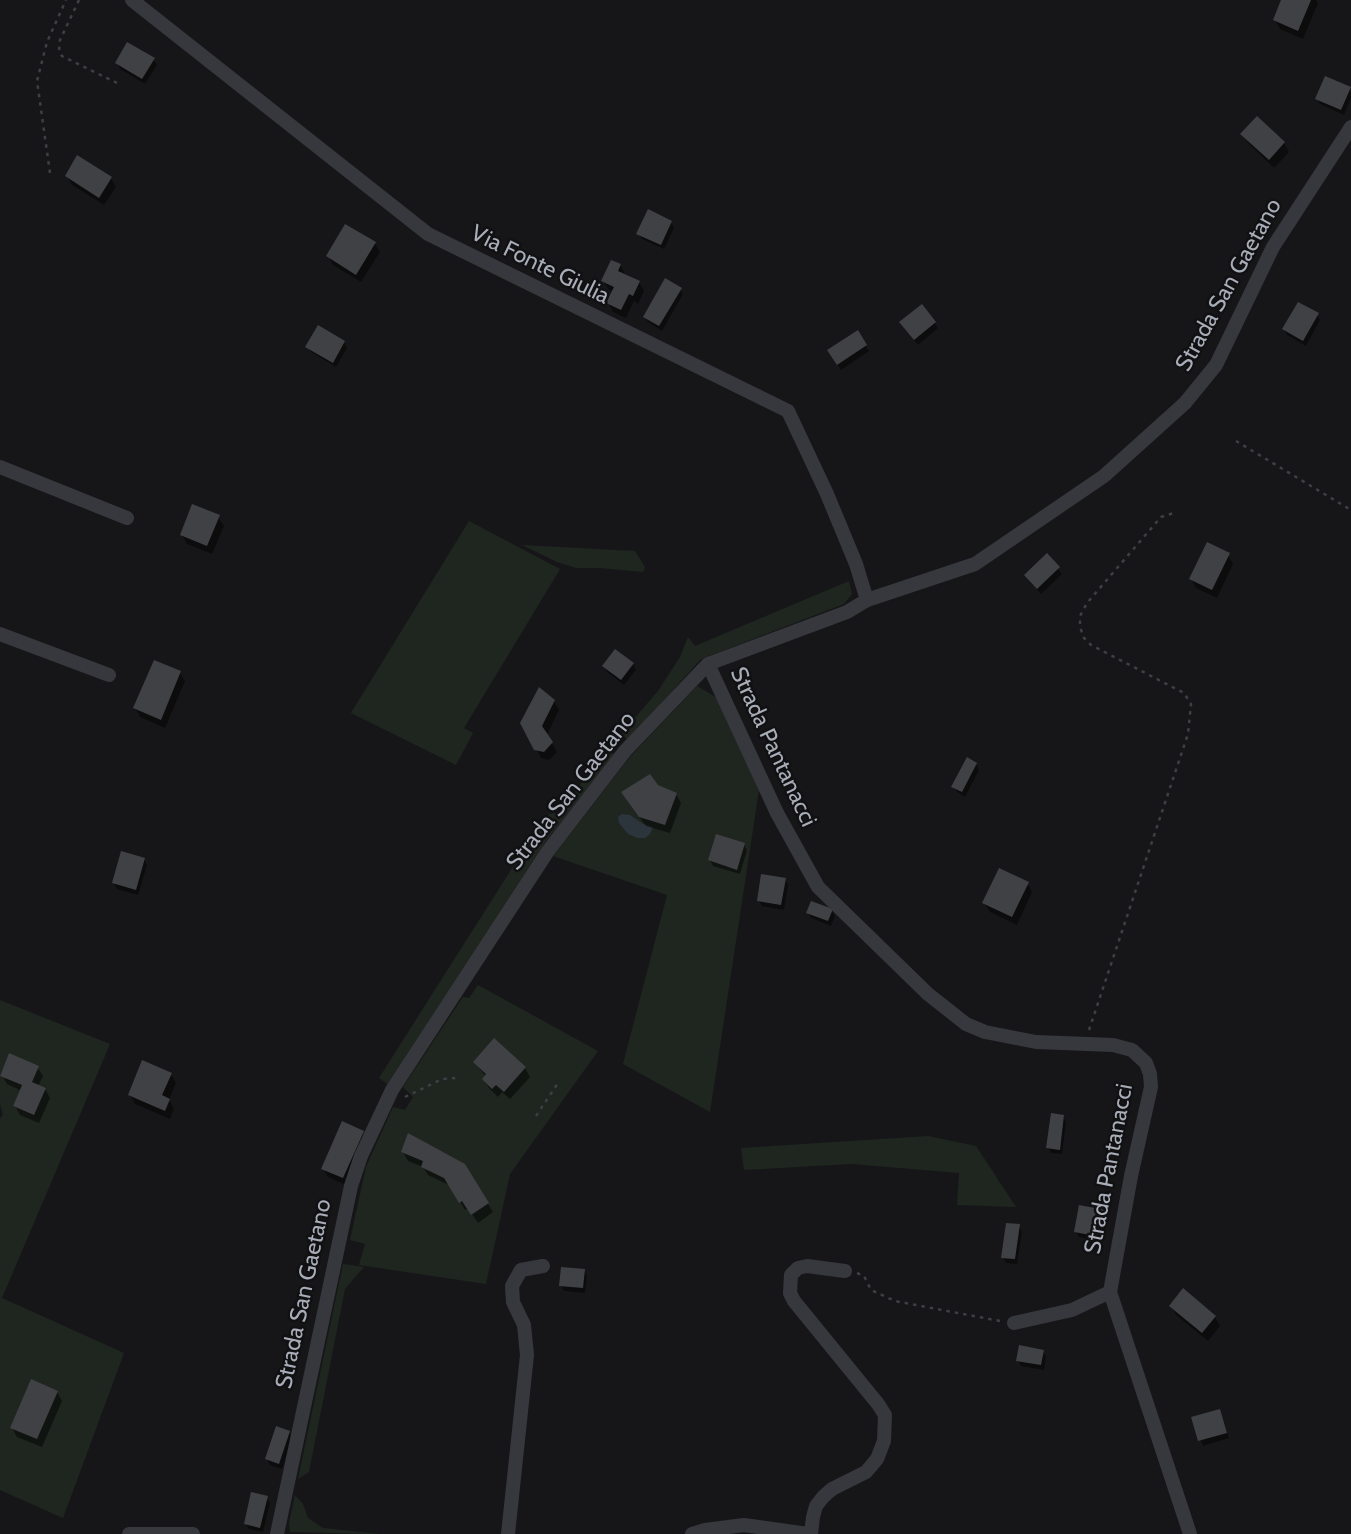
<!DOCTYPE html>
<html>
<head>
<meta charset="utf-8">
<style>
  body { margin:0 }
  canvas { display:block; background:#161618 }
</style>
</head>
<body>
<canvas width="1351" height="1534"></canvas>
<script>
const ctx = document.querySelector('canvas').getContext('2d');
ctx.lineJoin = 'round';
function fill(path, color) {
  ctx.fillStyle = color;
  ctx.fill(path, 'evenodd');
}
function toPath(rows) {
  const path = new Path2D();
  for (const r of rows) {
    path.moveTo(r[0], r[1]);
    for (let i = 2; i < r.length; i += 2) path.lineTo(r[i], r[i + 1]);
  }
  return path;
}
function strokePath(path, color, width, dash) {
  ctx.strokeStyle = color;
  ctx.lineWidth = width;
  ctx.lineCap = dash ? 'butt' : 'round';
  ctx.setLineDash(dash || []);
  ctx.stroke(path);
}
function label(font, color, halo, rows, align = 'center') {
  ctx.font = font + ' Cabin,sans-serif';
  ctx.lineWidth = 5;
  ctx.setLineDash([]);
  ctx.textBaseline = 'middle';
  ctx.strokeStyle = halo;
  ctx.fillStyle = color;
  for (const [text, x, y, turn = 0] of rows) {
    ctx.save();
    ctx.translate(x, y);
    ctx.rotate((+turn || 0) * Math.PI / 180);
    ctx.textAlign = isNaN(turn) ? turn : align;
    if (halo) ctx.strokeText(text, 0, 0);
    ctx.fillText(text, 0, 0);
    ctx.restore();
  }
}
fill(toPath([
  [469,521,560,569,464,728,473,733,456,765,351,713],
  [522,545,635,551,645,567,643,572,600,568,576,568,557,562],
  [849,581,852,594,844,604,701,659,628,740,621,734,658,691,680,657,688,637,695,646],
  [697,686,719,699,759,790,710,1112,623,1064,667,895,553,856,630,757],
  [610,750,615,755,546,841,389,1085,379,1078,528,843,549,814,560,812,603,753],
  [478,985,598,1051,510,1174,486,1284,359,1265,365,1244,350,1240,366,1167,393,1107,405,1110,413,1097,403,1087,463,997,469,998],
  [0,1000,110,1044,2,1298,124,1353,63,1518,0,1490,0,1118,3,1115,0,1104,0,1076,22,1085,13,1106,34,1115,46,1088,32,1082,9,1054,0,1075],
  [928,1136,976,1146,1016,1207,957,1205,959,1173,852,1164,744,1170,741,1148],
  [343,1264,364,1267,345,1289,309,1472,298,1479],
  [295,1495,303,1504,308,1518,323,1528,379,1534,290,1532,289,1523]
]), '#1e261f');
fill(toPath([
  [622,814,630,815,643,824,653,827,650,834,645,838,637,838,628,834,619,823,618,817]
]), '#2c353c');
fill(toPath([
  [1283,0,1316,0,1318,3,1303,39,1280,29,1275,20],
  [153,59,157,65,145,84,120,69,117,63],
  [1350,89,1351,98,1344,115,1320,104,1317,99],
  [1242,134,1284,143,1289,152,1274,168,1248,143],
  [67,176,111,178,116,187,104,205,72,185],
  [671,222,674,228,664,249,642,239,638,233],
  [375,244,380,252,361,282,333,265,328,256],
  [620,265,625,274,639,282,644,291,638,304,634,301,626,318,613,312,608,303,613,292,609,290,603,281],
  [680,289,683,294,662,331,648,322,645,317],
  [921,306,938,328,918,345,904,328],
  [1317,315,1320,320,1306,346,1287,335,1284,329],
  [857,333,869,351,841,370,829,351],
  [344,342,347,348,336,367,311,352,307,347],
  [218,517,224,526,212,554,187,544,182,535],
  [1228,555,1233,564,1217,598,1196,588,1191,579],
  [1047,556,1062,574,1041,594,1026,576],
  [633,664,636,670,624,685,607,672,604,666],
  [180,673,185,681,165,728,140,717,135,708],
  [554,701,559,710,547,735,557,752,549,760,541,758,522,723],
  [976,764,979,770,965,797,957,792,953,787],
  [676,794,681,803,670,833,646,826,628,802],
  [744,845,747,850,740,874,713,866,710,860],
  [144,859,147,865,138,895,117,889,114,883],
  [785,879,788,885,784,910,762,906,759,901],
  [1027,883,1032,892,1017,925,990,912,984,903],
  [832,910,835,916,831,926,811,918,808,913],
  [475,1062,525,1068,530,1077,510,1099,502,1092,498,1097,489,1088,484,1080,486,1077],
  [37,1067,43,1076,38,1086,45,1089,50,1098,39,1123,20,1115,15,1106,22,1091,7,1084,2,1075],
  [171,1074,176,1083,169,1100,174,1109,170,1119,135,1104,130,1095],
  [1063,1116,1066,1122,1062,1154,1051,1153,1048,1147],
  [362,1132,368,1141,348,1186,328,1177,323,1168],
  [409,1136,488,1204,493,1212,478,1223,468,1208,465,1210,451,1186,428,1175,423,1167,408,1161,403,1152],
  [1105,1211,1108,1217,1103,1242,1079,1237,1076,1232],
  [1019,1226,1022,1232,1017,1264,1006,1263,1003,1257],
  [584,1271,587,1276,585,1293,564,1291,561,1285],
  [1183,1291,1215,1317,1220,1326,1208,1341,1176,1315,1171,1306],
  [1043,1351,1046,1357,1044,1370,1021,1366,1018,1360],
  [57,1392,62,1401,42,1447,17,1437,12,1428],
  [1220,1411,1229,1438,1203,1446,1193,1419],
  [289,1432,292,1438,282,1469,270,1465,267,1459],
  [267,1498,270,1503,263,1532,249,1529,245,1523]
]), '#0007');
fill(toPath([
  [1281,0,1311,0,1298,31,1273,20],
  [127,42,155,58,142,79,115,63],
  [1325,76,1351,87,1341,110,1315,99],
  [1257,116,1285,142,1269,160,1240,134],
  [77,155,112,177,99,198,65,176],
  [648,209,672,221,661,245,636,234],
  [345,224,376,242,356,275,326,256],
  [611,260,621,264,618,271,640,281,633,296,629,294,621,310,606,303,614,287,601,281],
  [665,278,682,288,659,326,643,317],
  [1298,302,1319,313,1303,341,1282,329],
  [922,304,936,322,914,340,899,322],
  [318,325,345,341,333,363,305,347],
  [858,330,867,345,837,365,827,350],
  [192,504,220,515,207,546,180,535],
  [1207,542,1230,553,1212,590,1189,579],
  [1047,553,1060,567,1037,589,1024,575],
  [615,649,634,663,621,680,602,666],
  [154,660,181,671,161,720,133,708],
  [539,687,555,700,542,726,553,742,544,752,534,750,520,723],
  [967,757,977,763,962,792,951,787],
  [650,774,658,785,677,793,665,825,639,817,621,792],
  [716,834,745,843,737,870,708,860],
  [121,851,145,858,136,890,112,883],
  [999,868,1029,882,1012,917,982,903],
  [761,874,786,878,781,905,757,901],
  [811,901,833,909,828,921,806,913],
  [494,1038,526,1067,504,1092,496,1085,492,1089,482,1079,486,1074,473,1062],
  [9,1053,39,1066,32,1082,46,1088,34,1115,13,1106,22,1085,0,1076],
  [142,1060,172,1073,162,1095,170,1099,165,1111,128,1095],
  [1051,1113,1064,1115,1060,1150,1046,1148],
  [342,1121,364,1131,343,1178,321,1169],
  [408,1133,465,1164,489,1203,471,1215,462,1201,459,1203,444,1178,421,1167,423,1161,401,1152],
  [1079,1205,1106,1210,1101,1237,1074,1232],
  [1006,1223,1020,1224,1015,1259,1001,1258],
  [561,1267,585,1269,583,1288,559,1286],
  [1183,1288,1216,1316,1202,1333,1169,1306],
  [1019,1345,1044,1350,1041,1365,1016,1361],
  [31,1379,58,1391,37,1439,10,1428],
  [1220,1409,1227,1433,1198,1441,1191,1417],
  [276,1426,290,1431,279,1464,265,1459],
  [251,1492,268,1496,260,1528,244,1524]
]), '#404145');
strokePath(toPath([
  [79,0,60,40,59,51,62,56,117,83],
  [50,173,37,81,47,42,66,0],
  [1236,441,1351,510],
  [1089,1030,1188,734,1191,704,1184,693,1091,645,1084,638,1080,627,1080,616,1087,603,1161,517,1177,512],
  [405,1097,442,1079,456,1078],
  [536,1116,558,1083],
  [857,1273,864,1276,871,1290,895,1301,1000,1321]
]), '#3d3f44', 2.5, [3.5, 5]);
strokePath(toPath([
  [132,0,428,234,788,411,827,494,856,564,867,600],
  [0,467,127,518],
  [0,634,109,675],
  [708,664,777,813,818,887,928,994,966,1024,985,1032,1036,1042,1113,1045,1132,1050,1146,1063,1150,1074,1151,1087,1131,1176,1110,1292,1190,1534],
  [1014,1323,1072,1310,1110,1292],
  [129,1534,193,1534],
  [277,1534,351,1186,361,1156,392,1090,548,851,625,751,708,664,847,612,867,600,975,564,1104,476,1185,403,1216,365,1273,247,1351,127],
  [508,1534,527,1355,524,1325,513,1302,512,1286,521,1270,543,1266],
  [692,1534,705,1530,744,1525,808,1534],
  [811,1534,813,1517,816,1506,823,1497,832,1489,866,1472,877,1459,884,1441,885,1415,878,1404,794,1301,790,1293,791,1275,798,1268,807,1266,845,1271]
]), '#37383d', 14);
label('23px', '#a8adb8', '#111113', [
  ["Via Fonte Giulia",540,265,26],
  ["Strada San Gaetano",1229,285,-61],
  ["Strada Pantanacci",773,747,65],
  ["Strada San Gaetano",571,791,-52],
  ["Strada Pantanacci",1109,1169,-79],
  ["Strada San Gaetano",304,1294,-78]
]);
</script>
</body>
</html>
